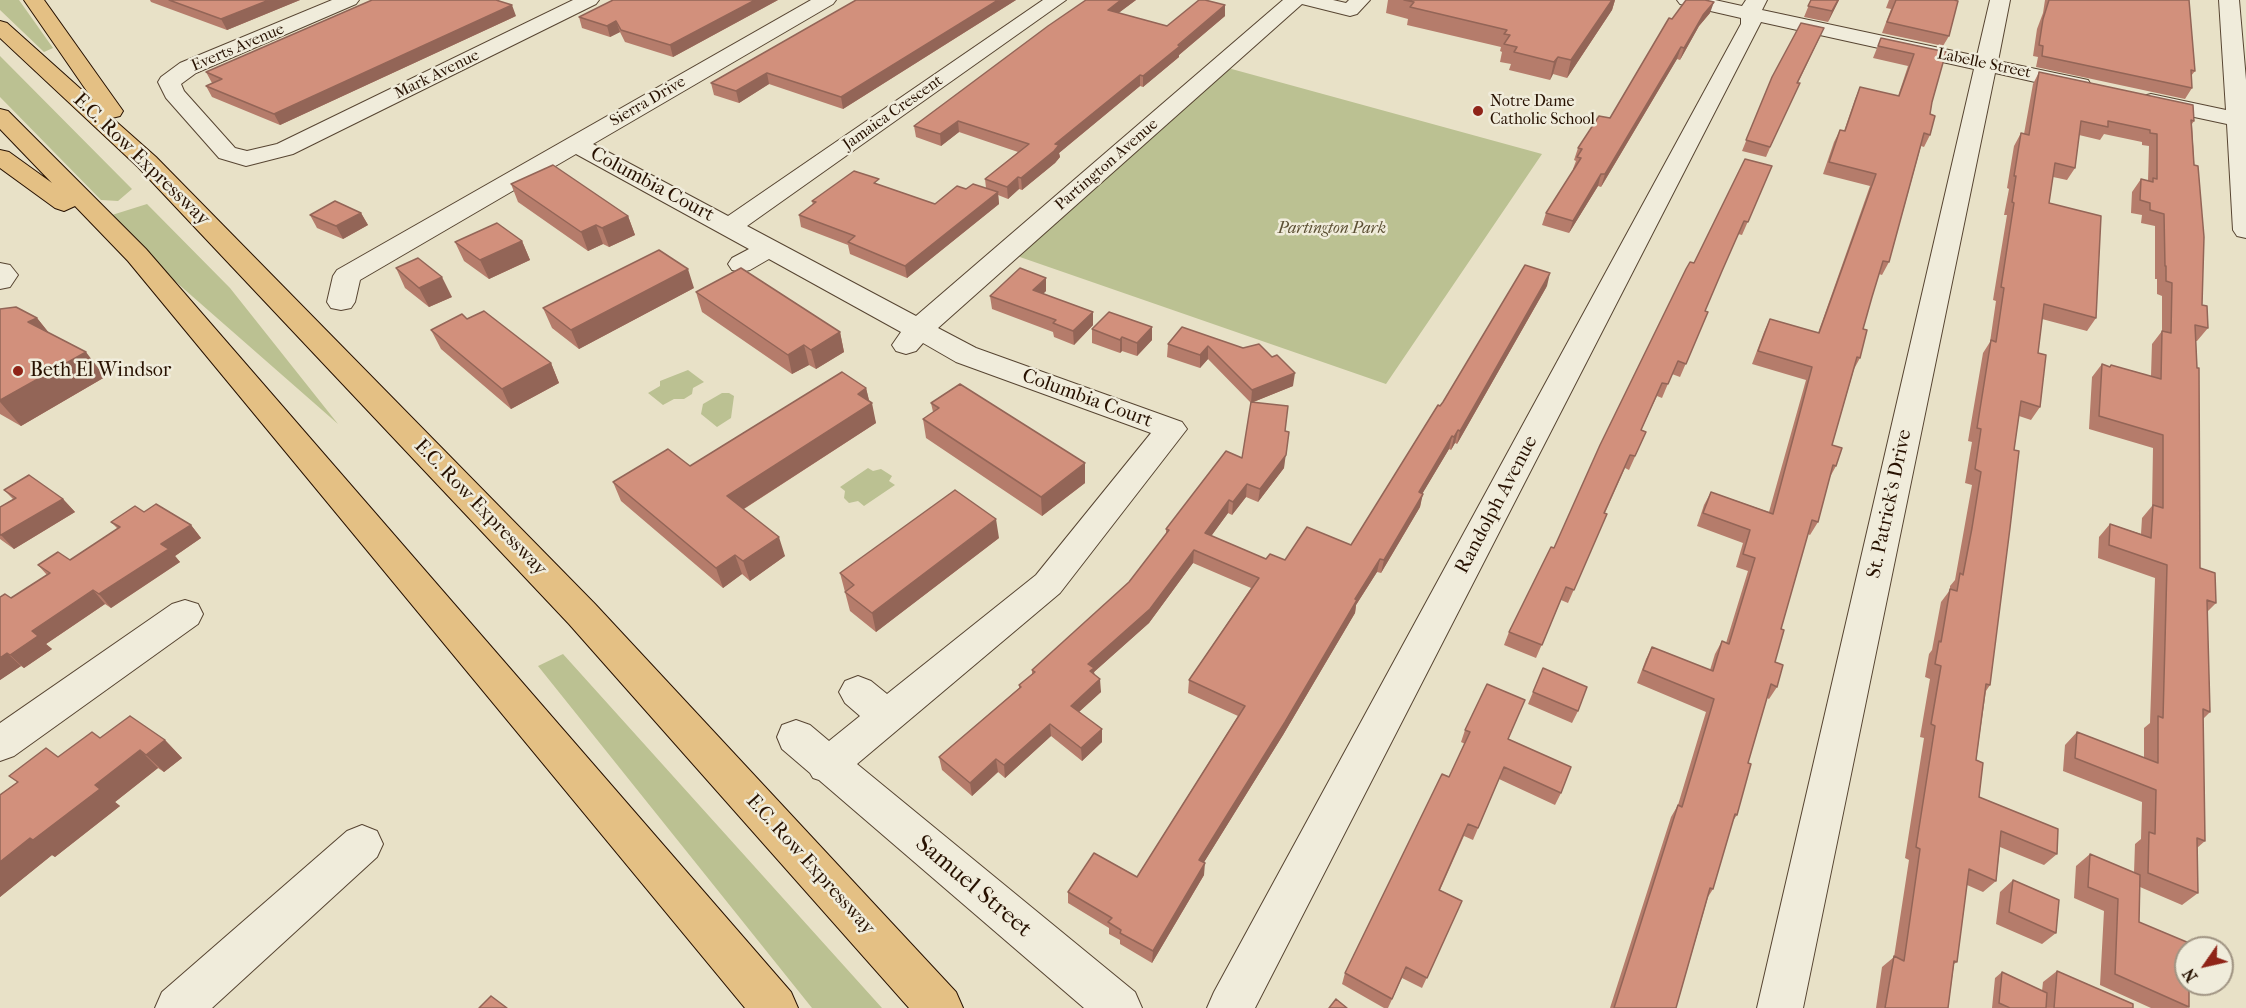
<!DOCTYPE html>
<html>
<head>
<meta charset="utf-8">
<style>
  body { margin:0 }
  #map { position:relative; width:2246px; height:1008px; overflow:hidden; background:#e8e1c7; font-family:"IM FELL French Canon",serif }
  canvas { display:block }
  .north { position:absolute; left:2174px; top:936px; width:60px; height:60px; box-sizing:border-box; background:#f0ecdb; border:2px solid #a09483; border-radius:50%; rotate:236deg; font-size:16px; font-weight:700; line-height:24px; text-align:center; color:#271100 }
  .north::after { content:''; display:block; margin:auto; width:21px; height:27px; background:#8f2418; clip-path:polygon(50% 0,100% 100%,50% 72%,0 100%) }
</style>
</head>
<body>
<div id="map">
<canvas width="2246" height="1008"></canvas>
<div class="north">N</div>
</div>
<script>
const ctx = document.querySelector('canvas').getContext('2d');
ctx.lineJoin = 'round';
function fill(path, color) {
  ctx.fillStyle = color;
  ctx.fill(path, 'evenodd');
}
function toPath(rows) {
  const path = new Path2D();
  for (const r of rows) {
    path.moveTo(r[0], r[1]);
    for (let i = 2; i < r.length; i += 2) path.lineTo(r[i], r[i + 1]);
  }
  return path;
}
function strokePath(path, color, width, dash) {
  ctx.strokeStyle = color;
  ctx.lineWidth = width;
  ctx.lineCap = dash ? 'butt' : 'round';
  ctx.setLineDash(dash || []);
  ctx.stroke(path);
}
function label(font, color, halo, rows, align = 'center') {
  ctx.font = font + ' "IM FELL French Canon",serif';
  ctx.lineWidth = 5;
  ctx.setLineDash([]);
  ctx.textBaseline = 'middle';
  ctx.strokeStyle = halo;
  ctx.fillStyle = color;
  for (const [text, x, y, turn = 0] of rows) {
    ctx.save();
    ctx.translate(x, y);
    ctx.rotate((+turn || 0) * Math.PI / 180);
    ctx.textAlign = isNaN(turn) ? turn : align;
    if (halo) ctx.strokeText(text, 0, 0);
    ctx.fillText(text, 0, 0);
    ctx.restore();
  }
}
fill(toPath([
  [0,0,19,0,53,48,44,52,0,10],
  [0,56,132,189,118,201,101,200,0,97],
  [1228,68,1542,154,1386,384,1017,256],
  [147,204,230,288,338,424,168,275,112,215],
  [688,370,704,382,693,388,692,394,684,399,674,399,663,405,648,393,660,386,660,381],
  [722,393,729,393,734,396,731,418,717,427,701,414,703,404],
  [868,468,873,471,881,469,892,476,889,481,895,485,864,506,858,501,849,503,844,498,845,491,840,487],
  [563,654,882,1008,812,1008,538,666]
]), '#bbc192');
const minor = toPath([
  [332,0,359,0,356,4,196,73,181,84,184,91,235,148,247,151,277,144,573,0,599,0,596,4,293,154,246,166,219,158,166,98,158,82,161,77,180,63,332,0],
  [811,0,836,0,833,4,593,144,728,216,1043,0,1066,0,747,226,916,316,1283,0,1333,0,1346,3,1349,0,1370,0,1357,14,1350,16,1302,4,938,328,976,348,1182,422,1187,429,1060,593,857,764,1135,992,1142,1008,1084,1008,819,780,813,778,810,773,782,749,777,737,782,725,796,720,810,725,829,741,860,716,845,703,839,692,845,681,858,676,871,681,887,694,1036,575,1151,433,956,362,923,343,916,351,906,354,896,351,892,345,901,332,769,259,750,270,741,272,732,270,728,264,732,258,749,249,576,154,360,280,355,302,351,308,341,310,331,308,327,302,333,276,337,270,811,0],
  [1677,0,1715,0,1742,6,1746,0,1767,0,1762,10,1977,56,1990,0,2010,0,1998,61,2088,80,2091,85,2088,90,2080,92,1995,73,1803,1008,1757,1008,1974,69,1761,22,1255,1008,1207,1008,1214,992,1741,24,1741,18,1680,4,1677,0],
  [2219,0,2239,0,2246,80,2246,238,2237,236,2233,230,2227,124,2143,106,2140,101,2143,96,2151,94,2226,110,2219,0],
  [0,263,10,265,18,275,10,287,0,289,0,263],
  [185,600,198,604,203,614,198,624,14,756,0,761,0,723,172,604,185,600],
  [362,825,377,831,383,844,377,857,212,1008,155,1008,162,992,347,831,362,825]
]);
const highway = toPath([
  [24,0,44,0,123,111,120,116,112,118,156,157,595,604,956,992,963,1008,909,1008,569,624,138,167,0,38,0,21,7,23,93,100,24,0],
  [0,109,8,111,146,249,791,992,798,1008,745,1008,128,261,75,206,64,211,55,208,0,168,0,150,9,152,52,183,0,129,0,109]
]);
strokePath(minor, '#574532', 2);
strokePath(highway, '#271100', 2);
fill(minor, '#f0ecdb');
fill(highway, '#e4c084');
fill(toPath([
  [150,0,300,0,227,30,151,2],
  [778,0,673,57,625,42,620,32,610,37,582,28,579,17],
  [856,0,1016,0,843,109,769,84,739,103,714,95,711,83],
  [1086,0,1136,0,1118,13,1167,26,1225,16,1179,55,1179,57,1143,87,1140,86,1059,153,1060,157,1055,163,1022,190,1019,189,1008,199,998,195,999,204,907,278,850,254,848,245,801,227,799,215,813,205,812,201,880,185,935,204,966,189,986,188,985,179,1018,152,959,132,941,146,916,137,914,126],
  [1388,0,1615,0,1612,10,1567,78,1553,74,1550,80,1509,70,1511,64,1500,62,1502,52,1500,51,1501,47,1407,25,1408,19,1386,13],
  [1811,0,1839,0,1828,22,1804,17],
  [1889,0,1954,0,1949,36,1943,46,1882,33,1891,9,1886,8],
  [2045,0,2189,0,2195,71,2191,76,2192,88,2185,99,2036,67,2038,57,2033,56,2037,29,2043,13],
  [1710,13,1699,26,1680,60,1677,59,1601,187,1598,186,1569,233,1542,225,1546,213,1574,169,1573,169,1576,161,1574,160,1578,148,1610,118,1672,19],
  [516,16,280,125,212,97,206,86,212,83,206,72],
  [1820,37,1798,83,1766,157,1742,151,1772,77],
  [1881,38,1944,52,1932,102,1930,114,1930,135,1924,147,1921,146,1889,262,1882,275,1879,274,1872,297,1863,329,1860,358,1854,369,1832,445,1836,466,1830,477,1818,522,1810,535,1808,534,1781,629,1775,662,1777,687,1769,699,1767,698,1748,763,1737,815,1732,822,1713,889,1708,897,1676,1008,1610,1008,1671,817,1678,805,1706,712,1637,683,1646,659,1652,647,1710,670,1715,654,1722,641,1726,643,1748,571,1736,567,1743,543,1697,526,1704,505,1711,492,1769,512,1806,380,1752,364,1764,332,1770,319,1818,333,1870,186,1823,174,1834,142,1840,130,1844,131,1855,99,1860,87,1898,96,1908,66,1873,58],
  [2039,72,2194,121,2192,124,2202,305,2208,328,2197,341,2196,341,2200,568,2216,603,2207,612,2210,712,2203,719,2205,841,2197,848,2198,893,2182,905,2140,887,2139,922,2186,948,2186,984,2212,984,2197,994,2189,991,2189,1007,2187,1008,2151,1008,2100,985,2104,911,2074,898,2076,866,2090,854,2134,873,2135,844,2141,839,2142,802,2063,771,2065,745,2077,732,2144,758,2144,728,2150,723,2155,578,2098,558,2099,537,2110,524,2141,534,2142,518,2152,506,2153,448,2089,429,2092,377,2102,364,2110,367,2111,365,2151,376,2152,344,2162,331,2162,296,2157,294,2157,279,2155,279,2155,226,2141,223,2142,215,2131,213,2132,192,2141,179,2148,181,2149,146,2142,145,2142,142,2104,134,2100,140,2079,135,2075,168,2067,180,2053,177,2049,203,2096,318,2087,331,2042,319,2038,353,2040,407,2031,420,2019,416,2014,450,1990,685,1986,691,1976,760,1979,797,2057,854,2044,865,2000,847,1996,881,1983,892,1967,885,1957,962,1954,964,1948,1008,1876,1008,1882,967,1894,957,1909,860,1905,858,1924,738,1920,737,1930,679,1925,677,1929,654,1932,650,1941,602,1950,590,1950,586,1955,580,1972,485,1965,483,1972,442,1968,441,1983,353,1990,342,1996,301,1993,300,2007,215,2004,215,2009,189,2007,188,2014,146,2021,133,2024,134,2033,84],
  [1772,166,1742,235,1738,234,1716,284,1705,311,1708,312,1680,377,1672,374,1662,398,1657,396,1641,430,1646,432,1629,470,1625,468,1605,513,1607,514,1568,603,1561,600,1536,658,1504,645,1509,632,1554,548,1694,263],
  [511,184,628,216,635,235,609,247,603,244,588,251,518,202],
  [361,213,368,225,343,239,317,228,310,215],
  [522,241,530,260,489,279,464,261,455,242],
  [396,268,452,297,429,307,405,288],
  [1547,286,1457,444,1455,443,1451,450,1449,449,1422,494,1420,507,1381,573,1377,572,1356,605,1355,613,1283,735,1204,862,1204,875,1152,963,1120,944,1120,940,1109,934,1109,928,1068,903,1068,892,1137,877,1238,716,1188,693,1189,680,1251,588,1193,563,1149,623,1094,672,1101,692,1079,712,1102,742,1082,761,1051,736,1005,778,998,772,972,796,942,770,939,757,1019,688,1019,685,1032,674,1032,670,1129,582,1166,534,1166,529,1242,458,1251,403,1208,359,1200,368,1167,357,1168,344,1243,348,1293,386,1253,402,1285,431,1284,468,1258,502,1246,497,1232,515,1228,513,1211,536,1266,559,1285,560,1351,545,1440,406],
  [694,288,579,349,552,328,543,308],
  [1046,291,1043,293,1093,325,1074,345,1054,337,1053,332,992,309,990,296],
  [696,292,840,332,844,352,816,369,809,365,792,374,702,312],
  [0,309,37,318,49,333,105,377,21,426,0,414],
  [467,319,551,363,559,383,511,409,441,349,431,330],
  [1152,327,1152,340,1137,356,1122,351,1120,353,1092,343,1092,329],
  [866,388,869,401,876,423,744,509,785,556,750,581,742,574,723,588,621,501,613,482,690,466],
  [931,403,1085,483,1042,516,926,438,923,419,933,412],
  [4,490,63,499,75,512,14,549,0,539,0,507,13,499],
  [144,512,191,525,201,538,175,556,180,562,111,608,105,604,46,644,52,649,24,668,21,666,0,680,11,598,47,575,38,565,70,560,118,529,111,522],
  [999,538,876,632,850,611,840,573],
  [1533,692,1578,711,1572,723,1528,704],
  [1465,730,1509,739,1561,793,1555,805,1499,779,1473,840,1464,836,1440,890,1462,901,1422,988,1402,978,1388,1008,1384,1008,1342,984,1345,973,1449,777,1465,744,1461,742],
  [100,738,165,740,182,758,164,772,158,768,115,802,120,806,55,857,52,855,0,897,0,795,17,782,9,776,58,757],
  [2013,880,2056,933,2042,944,1996,924,2000,892],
  [2057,971,2133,1008,1992,1008,1995,978,2002,972,2042,991,2043,982]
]), '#b57c6b');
fill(toPath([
  [269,0,300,0,227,30,221,19],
  [755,0,778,0,673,57,670,45],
  [998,0,1016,0,843,109,841,97],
  [1121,0,1136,0,1108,21,1108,10],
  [1612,0,1615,0,1612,10,1567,78,1571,60],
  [1838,0,1839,0,1828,22,1832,11],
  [1714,2,1710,13,1699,26,1680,60,1684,48,1703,15],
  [512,5,516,16,280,125,274,114],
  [1225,5,1225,16,1179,55,1179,57,1143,87,1143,76],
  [616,21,620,32,610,37,607,26],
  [1681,47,1677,59,1601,187,1605,174],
  [1558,57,1553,74,1550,80,1554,62],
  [767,73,769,84,739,103,736,91],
  [1140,75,1140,86,1059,153,1060,157,1055,163,1022,190,1021,178,1055,144],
  [958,121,959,132,941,146,940,134],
  [1601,174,1598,186,1569,233,1573,221],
  [1018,177,1019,189,1008,199,1007,187],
  [998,192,999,204,907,278,905,266],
  [361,213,368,225,343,239,336,226],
  [628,216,635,235,609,247,602,228],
  [596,225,603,244,588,251,581,232],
  [522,241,530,260,489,279,480,260],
  [688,269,694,288,579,349,571,330],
  [1550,273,1547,286,1457,444,1460,431],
  [442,277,452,297,429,307,419,288],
  [1046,278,1046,291,1034,303,1033,290],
  [1093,312,1093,325,1074,345,1073,331],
  [37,318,57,343,28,322],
  [1152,327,1152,340,1137,356,1137,343],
  [840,332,844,352,816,369,811,350],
  [1122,337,1122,351,1120,353,1120,340],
  [804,345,809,365,792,374,788,355],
  [1208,346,1208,359,1200,368,1200,355],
  [86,352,105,377,21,426,0,402,0,400],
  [551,363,559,383,511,409,502,389],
  [1295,373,1293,386,1251,403,1252,390],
  [866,388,870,404,872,403,876,423,734,515,727,496,858,394],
  [1458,430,1455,443,1451,450,1454,437],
  [1289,432,1284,468,1258,502,1260,489],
  [1452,436,1449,449,1415,506,1419,492],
  [1085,463,1085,483,1042,516,1041,497],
  [1247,484,1246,497,1232,515,1233,502],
  [1423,494,1420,507,1381,573,1384,560],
  [63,499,75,512,14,549,1,535],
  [1229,500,1228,513,1204,546,1205,533],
  [996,519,999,538,876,632,872,613],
  [191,525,201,538,175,556,180,562,111,608,99,594,161,544],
  [779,537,785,556,750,581,743,561],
  [1194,550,1193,563,1149,623,1094,672,1094,681,1090,675,1088,664],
  [735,555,742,574,723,588,716,568],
  [1380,559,1377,572,1356,605,1355,613,1283,735,1198,872,1199,860,1355,599],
  [93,590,105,604,46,644,52,649,24,668,10,655,32,631],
  [7,653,21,666,0,680,0,658],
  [1100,679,1101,692,1071,719,1071,706],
  [1050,724,1051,736,1005,778,1004,765],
  [1102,729,1102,742,1082,761,1081,748],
  [165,740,182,758,164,772,146,755],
  [140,750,158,768,115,802,120,806,55,857,52,855,0,897,0,862,30,838,95,785],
  [996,759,998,772,972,796,970,783],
  [1205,863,1204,875,1152,963,1153,951]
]), '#936557');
const building = toPath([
  [169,0,269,0,221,19,169,0],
  [372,0,496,0,512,5,274,114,206,86,222,79,206,72,372,0],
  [613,0,755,0,670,45,621,30,616,21,607,26,579,17,613,0],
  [856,0,998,0,841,97,767,73,736,91,711,83,856,0],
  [1086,0,1121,0,1108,10,1167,26,1199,0,1205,0,1225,5,1178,45,1180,46,1143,76,1140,75,1055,144,1059,145,1054,151,1021,178,1018,177,1007,187,985,179,1029,144,958,121,940,134,914,126,1048,26,1086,0],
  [1404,0,1612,0,1571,60,1558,57,1554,62,1514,52,1517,47,1504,44,1510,35,1504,34,1507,30,1410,7,1414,2,1404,0],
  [1686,0,1705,0,1714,2,1703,15,1684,48,1681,47,1605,174,1601,174,1573,221,1546,213,1581,158,1577,157,1582,149,1578,148,1599,116,1610,118,1669,18,1672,19,1686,0],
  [1811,0,1838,0,1832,11,1808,6,1811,0],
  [1896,0,1954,0,1958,1,1949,36,1887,22,1896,0],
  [2049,0,2189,0,2195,71,2191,70,2192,88,2042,56,2043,46,2039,45,2043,19,2049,0],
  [1801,23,1824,28,1797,83,1800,83,1770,147,1746,140,1772,77,1801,23],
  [1881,38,1946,52,1932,102,1930,114,1935,116,1930,135,1924,133,1889,262,1883,261,1872,297,1863,329,1867,330,1860,358,1857,357,1832,445,1842,448,1836,466,1833,465,1818,522,1812,520,1781,629,1784,630,1775,662,1783,665,1777,687,1771,684,1748,763,1751,764,1737,815,1735,814,1713,889,1710,888,1676,1008,1614,1008,1678,805,1682,807,1714,699,1643,670,1652,647,1713,671,1722,641,1729,644,1755,558,1743,554,1750,530,1703,513,1711,492,1773,514,1812,367,1758,351,1770,319,1819,333,1876,174,1829,162,1840,130,1845,131,1860,87,1899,96,1914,54,1878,46,1881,38],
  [2039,72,2193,105,2194,121,2191,120,2194,165,2198,166,2204,237,2202,305,2207,306,2208,328,2195,325,2197,368,2199,368,2200,568,2215,573,2216,603,2207,600,2210,712,2203,709,2205,841,2197,838,2198,893,2148,873,2149,832,2155,834,2156,790,2075,758,2077,732,2158,763,2158,716,2163,718,2167,565,2109,545,2110,524,2151,538,2153,505,2163,508,2163,435,2099,416,2102,364,2110,367,2111,365,2161,379,2162,331,2171,333,2172,283,2166,281,2166,266,2165,266,2164,214,2150,210,2150,203,2140,200,2141,179,2153,182,2153,178,2157,179,2157,134,2150,133,2150,130,2108,121,2108,127,2081,121,2075,168,2055,163,2049,203,2101,216,2096,318,2044,304,2038,353,2046,355,2040,407,2021,401,2014,450,2019,451,2010,528,1990,685,1986,684,1976,760,1983,763,1979,797,2058,829,2057,854,2001,831,1996,881,1969,869,1957,962,1954,961,1948,1008,1885,1008,1894,956,1904,961,1920,849,1916,847,1935,726,1931,724,1941,666,1935,664,1939,641,1941,642,1950,589,1957,591,1960,573,1963,575,1972,528,1981,472,1975,469,1981,429,1977,428,1991,340,1996,342,2004,288,2001,287,2014,203,2012,202,2016,176,2014,176,2021,133,2029,135,2039,72],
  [1745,159,1772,166,1748,222,1744,221,1722,271,1705,311,1708,312,1686,364,1678,361,1668,384,1662,383,1641,430,1646,432,1635,456,1630,455,1604,513,1607,514,1574,590,1566,587,1542,645,1509,632,1551,547,1554,548,1600,445,1686,269,1690,262,1694,263,1745,159],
  [553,165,628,216,602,228,596,225,581,232,511,184,553,165],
  [854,171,879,179,874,183,935,204,957,186,966,189,973,184,998,192,905,266,848,242,855,236,799,215,816,202,812,201,854,171],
  [335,201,361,213,336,226,310,215,335,201],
  [497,223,522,241,480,260,455,242,497,223],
  [659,250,688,269,571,330,543,308,659,250],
  [418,258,442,277,419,288,396,268,418,258],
  [1525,265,1550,273,1460,431,1458,430,1454,437,1452,436,1419,492,1423,494,1384,560,1380,559,1355,599,1357,600,1285,722,1199,860,1205,863,1153,951,1120,933,1121,930,1108,922,1112,918,1068,892,1094,853,1137,877,1245,706,1189,680,1259,578,1194,550,1150,609,1088,664,1094,668,1090,671,1100,679,1071,706,1102,729,1081,748,1050,724,1004,765,996,759,970,783,939,757,1021,687,1019,685,1035,672,1032,670,1129,582,1169,530,1166,529,1226,451,1242,458,1251,402,1288,406,1285,431,1289,432,1286,455,1260,489,1247,484,1233,502,1229,500,1205,533,1266,559,1270,554,1285,560,1307,527,1351,545,1438,405,1440,406,1443,402,1525,265],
  [741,268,840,332,811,350,804,345,788,355,696,292,741,268],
  [1020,268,1046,278,1033,290,1093,312,1073,331,1053,323,1056,320,990,296,1020,268],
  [16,307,37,318,28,322,86,352,0,400,0,309,16,307],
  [484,311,551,363,502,389,431,330,462,314,467,319,484,311],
  [1109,312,1152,327,1137,343,1122,337,1120,340,1092,329,1109,312],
  [1182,327,1243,348,1259,344,1272,357,1277,355,1295,373,1252,390,1208,346,1200,355,1168,344,1182,327],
  [842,372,866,388,858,394,872,403,727,496,779,537,743,561,735,555,716,568,613,482,668,449,690,466,842,372],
  [960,384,1085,463,1041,497,923,419,939,408,931,403,960,384],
  [29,475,63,499,1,535,0,535,0,507,16,498,4,490,29,475],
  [955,490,996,519,872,613,845,592,854,585,840,573,955,490],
  [156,504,191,525,161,544,169,549,99,594,93,590,32,631,38,636,10,655,7,653,0,658,0,597,5,594,11,598,50,573,38,565,58,552,70,560,120,527,111,522,135,506,144,512,156,504],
  [1543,668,1587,687,1578,711,1533,692,1543,668],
  [1487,684,1525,700,1508,739,1571,767,1561,793,1504,767,1478,828,1468,824,1439,890,1462,901,1427,978,1406,967,1392,999,1345,973,1442,774,1449,777,1470,732,1465,730,1487,684],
  [130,716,165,740,146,755,140,750,95,785,100,789,33,840,30,838,0,862,0,795,18,782,9,776,46,748,58,757,92,732,100,738,130,716],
  [2090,854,2140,875,2139,922,2201,948,2186,948,2186,984,2189,984,2189,1007,2115,974,2118,899,2088,887,2090,854],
  [2013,880,2059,900,2056,933,2009,912,2013,880],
  [2057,971,2133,1004,2133,1008,2054,1008,2057,971],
  [2002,972,2047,993,2046,1008,2010,1008,1999,1003,2002,972],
  [491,996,507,1008,479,1008,491,996],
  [1336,999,1347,1008,1329,1008,1336,999]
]);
fill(building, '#d2907c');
strokePath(building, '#936557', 1.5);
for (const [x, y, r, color] of [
  [1478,111,6,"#8f2418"],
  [18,371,6,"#8f2418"]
]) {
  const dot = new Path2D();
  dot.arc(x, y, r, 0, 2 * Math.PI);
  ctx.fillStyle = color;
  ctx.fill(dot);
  strokePath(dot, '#f0ecdb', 2);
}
label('16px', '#271100', '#f0ecdb', [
  ["Everts Avenue",238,48,-23],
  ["Labelle Street",1984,64,12],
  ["Mark Avenue",437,75,-26],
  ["Sierra Drive",648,102,-30],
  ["Jamaica Crescent",893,113,-35],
  ["Partington Avenue",1107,165,-41]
]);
label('16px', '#271100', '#f0ecdb', [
  ["Notre Dame",1490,102],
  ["Catholic School",1490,120]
], 'left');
label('italic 16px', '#5b4f33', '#f0ecdb', [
  ["Partington Park",1332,229]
]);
label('20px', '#271100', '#f0ecdb', [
  ["E.C. Row Expressway",141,160,44],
  ["Columbia Court",652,185,28],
  ["Columbia Court",1087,399,20],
  ["St. Patrick's Drive",1890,504,-78],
  ["Randolph Avenue",1497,505,-62],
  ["E.C. Row Expressway",480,508,46],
  ["E.C. Row Expressway",810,865,48]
]);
label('20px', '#271100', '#f0ecdb', [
  ["Beth El Windsor",30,371]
], 'left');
label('24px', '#271100', '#f0ecdb', [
  ["Samuel Street",973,887,40]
]);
</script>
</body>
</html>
